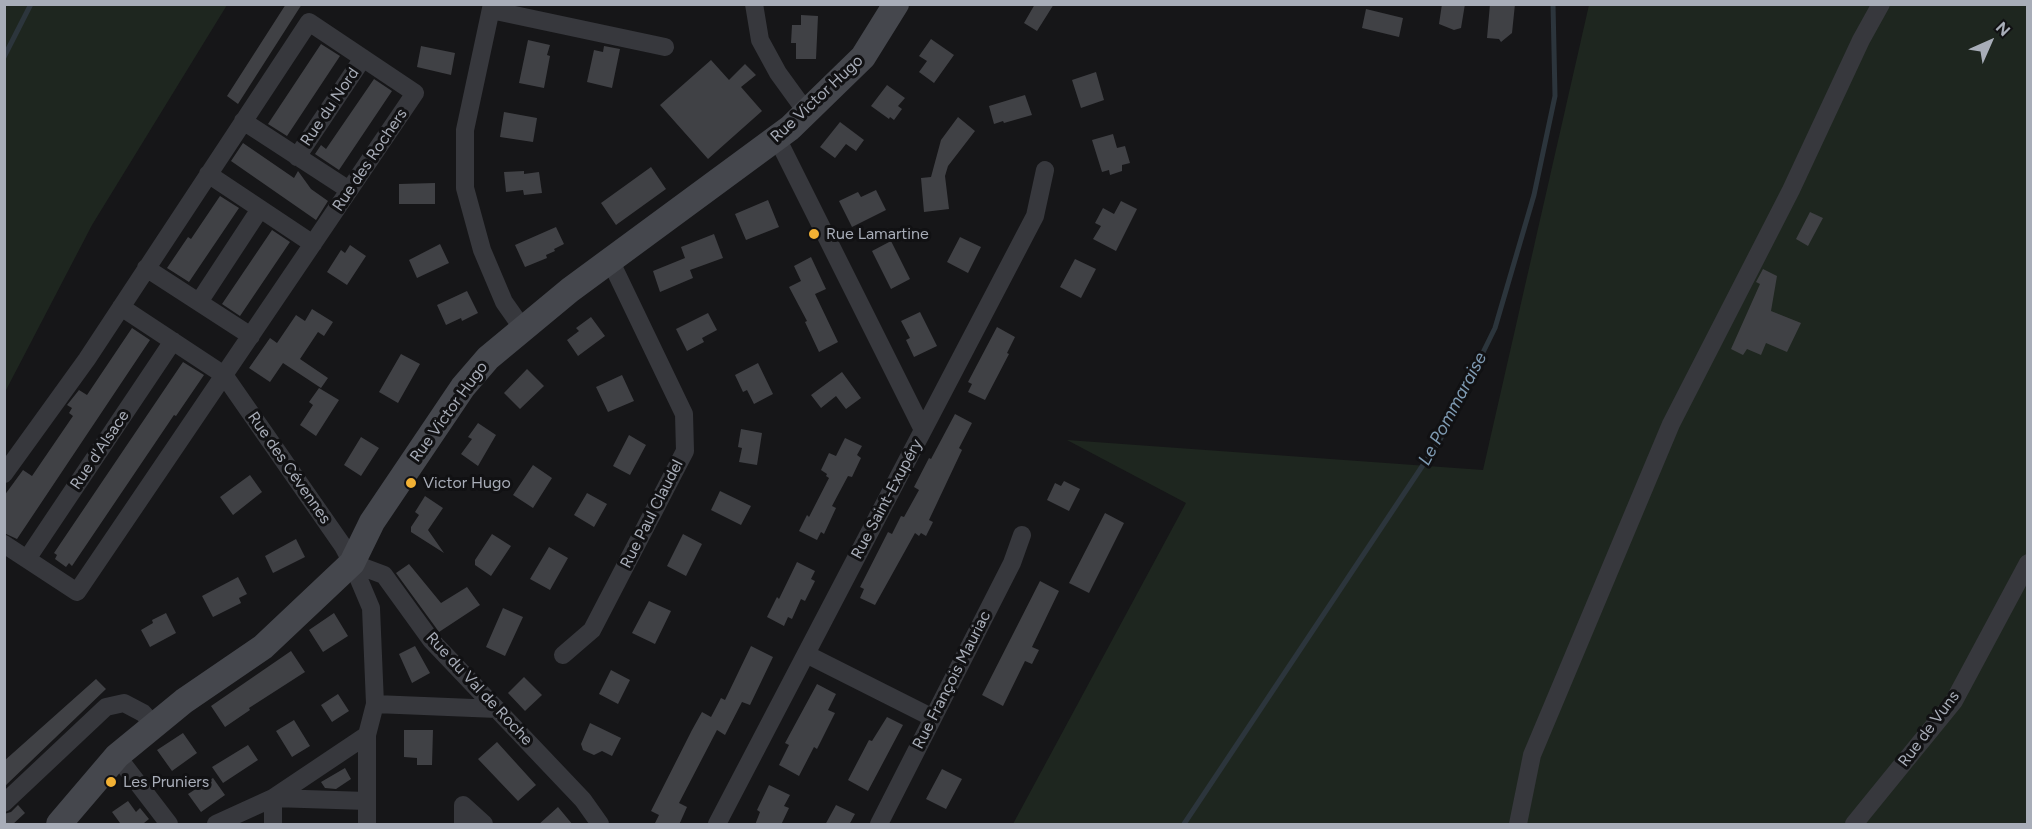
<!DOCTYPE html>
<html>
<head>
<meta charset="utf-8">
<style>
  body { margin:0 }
  #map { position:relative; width:2032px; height:829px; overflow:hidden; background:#161618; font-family:Figtree,sans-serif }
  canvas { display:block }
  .frame { position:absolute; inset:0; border:6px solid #a8adb8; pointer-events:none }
  .north { position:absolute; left:1960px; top:12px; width:60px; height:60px; -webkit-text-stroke:4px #111113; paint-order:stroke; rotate:45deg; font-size:16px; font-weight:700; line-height:24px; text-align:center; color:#a8adb8 }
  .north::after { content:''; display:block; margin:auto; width:21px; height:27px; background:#a8adb8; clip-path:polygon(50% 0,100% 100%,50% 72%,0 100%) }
</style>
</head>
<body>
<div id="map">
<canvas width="2032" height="829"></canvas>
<div class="frame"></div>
<div class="north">N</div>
</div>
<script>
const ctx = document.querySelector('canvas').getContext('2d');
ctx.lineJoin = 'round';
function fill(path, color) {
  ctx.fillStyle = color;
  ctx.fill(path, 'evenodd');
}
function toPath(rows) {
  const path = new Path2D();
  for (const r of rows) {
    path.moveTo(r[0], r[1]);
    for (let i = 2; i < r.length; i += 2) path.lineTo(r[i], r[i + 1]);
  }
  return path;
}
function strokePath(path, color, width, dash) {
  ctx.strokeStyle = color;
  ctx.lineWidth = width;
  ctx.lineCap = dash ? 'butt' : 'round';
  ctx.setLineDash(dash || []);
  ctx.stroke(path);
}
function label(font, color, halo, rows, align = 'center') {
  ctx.font = font + ' Figtree,sans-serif';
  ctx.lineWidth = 6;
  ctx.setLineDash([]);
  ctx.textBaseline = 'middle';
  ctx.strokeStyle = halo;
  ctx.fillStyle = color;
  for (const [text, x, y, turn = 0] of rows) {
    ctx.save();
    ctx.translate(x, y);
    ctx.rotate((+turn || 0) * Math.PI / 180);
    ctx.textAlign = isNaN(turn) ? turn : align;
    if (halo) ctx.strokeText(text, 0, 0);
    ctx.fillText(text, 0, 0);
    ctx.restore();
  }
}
fill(toPath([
  [5,4,227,5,92,225,5,392],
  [1589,5,2027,5,2027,824,1013,824,1186,503,1067,440,1483,470]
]), '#1e261f');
strokePath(toPath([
  [4,57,31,4],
  [1184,824,1441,438,1495,328,1534,195,1555,96,1553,4]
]), '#2c353c', 5);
fill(toPath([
  [286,4,302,4,238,104,227,96],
  [1035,4,1054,4,1037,31,1024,23],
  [1442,4,1465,4,1461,28,1454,30,1439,24],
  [1490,4,1515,4,1512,33,1501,42,1499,39,1487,38],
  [1366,9,1403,18,1399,37,1362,28],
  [801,15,818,16,816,59,796,59,796,43,791,43,792,25,801,25],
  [931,39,954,55,934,83,919,72,927,61,919,56],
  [528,40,550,45,547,55,550,56,544,88,519,83],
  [321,44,340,56,287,136,268,124],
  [421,46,455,53,451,75,417,67],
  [604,46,620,49,612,88,587,82,594,50,603,52],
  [711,60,729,80,745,64,756,75,741,87,762,111,708,159,660,105],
  [1096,72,1104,100,1081,108,1072,80],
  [374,79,392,91,339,170,315,154,321,145,326,149],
  [887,85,905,98,898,106,902,109,894,120,890,117,889,119,871,106],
  [1025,95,1032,115,1004,123,1003,121,994,124,989,106],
  [504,112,537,118,533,142,500,137],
  [958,117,975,131,948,166,945,176,949,209,924,212,921,178,931,177,941,140],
  [840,122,864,140,856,151,846,144,835,158,820,147],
  [1113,134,1117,148,1125,146,1130,163,1122,165,1122,171,1110,175,1109,170,1102,172,1092,140],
  [243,143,294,178,298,171,311,189,328,201,316,220,231,161],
  [651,167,666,189,616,225,601,203],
  [524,171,524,174,539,172,542,193,524,195,523,190,506,192,504,172],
  [435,183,435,204,399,204,399,184],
  [876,190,886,210,852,227,839,201,858,192,861,197],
  [220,196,239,208,189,282,167,268,188,237,191,239],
  [768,200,779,227,746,240,735,214],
  [1121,201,1137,209,1116,251,1093,239,1101,226,1095,223,1103,208,1114,214],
  [1810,212,1823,218,1808,246,1796,239],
  [556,227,564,244,554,249,555,251,546,255,547,258,525,267,515,245],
  [272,230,290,242,240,316,222,304],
  [714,234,723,258,690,270,693,278,660,292,653,271,685,258,681,247],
  [960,237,981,247,968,273,947,262],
  [891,241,910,279,891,289,872,251],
  [440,244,449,263,417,278,409,260],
  [350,245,366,256,347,285,327,272,341,250,345,253],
  [811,257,826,289,815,294,838,342,819,352,805,322,807,321,789,287,801,281,794,266],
  [1075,259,1096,269,1081,298,1060,287],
  [1763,269,1777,276,1771,311,1801,323,1787,352,1766,343,1761,355,1747,349,1743,355,1731,349,1760,284,1756,282],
  [467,291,478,313,462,321,461,318,446,325,437,305],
  [312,309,333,322,324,336,318,332,300,359,328,378,321,388,283,363,270,382,249,368,270,338,277,343,296,315,305,321],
  [920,312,937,346,914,357,906,340,910,338,901,321],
  [708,313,717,330,702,338,704,342,687,351,676,329],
  [591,317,605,336,578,356,567,340,579,331,576,328],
  [997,327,1015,337,1007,353,1009,354,985,400,968,392,972,384,968,382],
  [132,328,150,340,17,539,4,533,4,496,23,470,32,476,73,416,69,413,72,408,67,405,79,390,87,395],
  [401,354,420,364,398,403,379,392],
  [183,362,204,375,176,416,174,415,72,566,69,563,66,567,55,559,57,555,54,553],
  [758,363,773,394,754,404,747,390,743,392,735,375],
  [527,369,544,386,520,409,504,393],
  [842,372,861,398,846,409,836,396,821,408,811,395],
  [622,375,634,401,608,412,596,387],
  [319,388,339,400,316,436,300,425,313,405,309,402],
  [955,414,972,423,959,448,962,450,929,520,933,522,926,536,921,533,919,536,915,533,875,605,860,598,864,589,860,587,888,532,892,534,901,516,904,517,919,490,914,487,929,458,931,459],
  [478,423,496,435,478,466,461,454,472,439,468,437],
  [741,429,762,433,757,465,739,462,742,448,738,447],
  [629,435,646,445,630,475,613,466],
  [361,437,379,448,361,476,344,465],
  [845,438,862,446,857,455,861,458,852,477,848,476,832,506,836,508,824,534,821,532,817,540,799,531,807,515,809,517,829,478,826,476,827,474,821,470,829,453,836,456],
  [533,465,552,478,533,508,513,495],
  [250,475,262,492,233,515,220,497],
  [1064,481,1080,489,1069,511,1047,500,1055,483,1061,486],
  [720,491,751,506,741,525,711,510],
  [587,493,607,504,594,527,574,515],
  [425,496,443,508,428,530,444,553,411,532,411,527,419,515,415,512],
  [1105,513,1124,523,1089,593,1069,583],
  [492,534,511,546,491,576,475,565,475,560],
  [683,534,702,544,686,576,667,566],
  [296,539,305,557,273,573,265,556],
  [549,547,568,558,550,590,530,579],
  [797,562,815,571,811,579,815,581,805,601,801,599,792,619,788,617,784,626,767,617,777,597,779,599],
  [409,564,441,603,467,587,480,605,439,632,396,573],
  [238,577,247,594,239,598,241,603,213,617,202,596],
  [1040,581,1059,591,1032,647,1039,650,1032,664,1025,661,1003,706,982,695],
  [649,601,671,611,655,644,632,633],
  [503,608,523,617,505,656,486,647],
  [166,613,176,633,150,647,141,630,153,623,152,620],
  [334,613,348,636,323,652,309,630],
  [415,646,430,673,412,683,399,654],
  [751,646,773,657,750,705,742,702,725,735,717,730,679,803,687,807,679,825,654,825,659,815,651,811,692,730,702,712,711,717,721,698,725,700],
  [291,651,305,672,249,708,250,710,225,727,211,706],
  [611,670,630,680,618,704,599,694],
  [524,677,542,695,525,711,508,693],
  [96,679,106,689,4,787,4,761],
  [817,684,836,694,828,710,835,713,817,749,814,747,799,776,779,765,789,745,785,743],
  [338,694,349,711,332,722,321,705],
  [887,717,903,725,868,791,848,780,869,740,872,741],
  [294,720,310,746,292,757,276,731],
  [590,723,621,738,612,756,602,751,594,755,583,750,581,744],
  [404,730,433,730,432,765,417,765,417,758,404,757],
  [183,733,197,753,172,771,157,750],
  [497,742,536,785,518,801,478,759],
  [248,745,258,760,223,783,212,767],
  [345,768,351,779,336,789,325,788,321,782],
  [942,769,962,779,946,809,926,799],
  [213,778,225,795,201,812,188,794],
  [769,785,790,795,784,806,789,808,781,825,755,825,760,812,757,810],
  [128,801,136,812,140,808,149,819,144,823,146,825,119,825,120,823,112,812],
  [18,805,25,813,12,825,4,825,4,814,11,812],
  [836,805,855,814,849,825,825,825],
  [558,807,573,825,538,825]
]), '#404145');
strokePath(toPath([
  [492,4,465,130,465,188,482,250,504,302,523,329],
  [754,4,760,40,778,73,807,113],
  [491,10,665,47],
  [243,121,349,190],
  [777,138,923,430],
  [297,157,363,58],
  [208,174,313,244],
  [146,268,251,336],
  [199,302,260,209],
  [121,307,224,375,343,546,352,563,371,608,375,704,367,735,367,824],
  [4,474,87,359,309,22,415,93,77,592,4,544],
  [27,559,173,341],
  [352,563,384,575,431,640,583,800,600,824],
  [806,654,933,718],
  [563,655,592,630,685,451,684,414,610,260],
  [375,704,497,709],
  [117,756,169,824],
  [4,803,106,707,124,703,143,713,154,725],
  [216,824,273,798,367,735],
  [273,824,273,798,367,801],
  [463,824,463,805,484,824],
  [717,824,1035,216,1045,170],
  [879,824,1012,563,1022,535],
  [1518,824,1532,755,1671,424,1791,190,1861,40,1881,4],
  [1854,824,1954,701,2028,563]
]), '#37383d', 18);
strokePath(toPath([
  [59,824,117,756,184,701,263,647,352,563,372,522,463,387,488,358,570,290,790,128,863,57,896,4]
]), '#45474d', 26);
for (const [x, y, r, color] of [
  [814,234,6,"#f2b134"],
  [411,483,6,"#f2b134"],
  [111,782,6,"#f2b134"]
]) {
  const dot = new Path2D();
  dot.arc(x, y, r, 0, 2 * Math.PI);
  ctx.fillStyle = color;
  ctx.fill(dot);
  strokePath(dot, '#111113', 2);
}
label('16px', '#a8adb8', '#111113', [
  ["Rue Victor Hugo",817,99,-43],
  ["Rue du Nord",330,107,-56],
  ["Rue des Rochers",370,160,-56],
  ["Rue Victor Hugo",449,412,-54],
  ["Rue d'Alsace",100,450,-56],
  ["Rue des Cévennes",289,468,55],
  ["Rue Saint-Exupéry",887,499,-62],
  ["Rue Paul Claudel",652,514,-63],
  ["Rue François Mauriac",952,680,-63],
  ["Rue du Val de Roche",479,689,47],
  ["Rue de Vuns",1929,729,-53]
]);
label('16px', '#a8adb8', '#111113', [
  ["Rue Lamartine",826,234],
  ["Victor Hugo",423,483],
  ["Les Pruniers",123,782]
], 'left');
label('italic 18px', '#7f9bb3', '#111113', [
  ["Le Pommaraise",1453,409,-62]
]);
</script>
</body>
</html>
